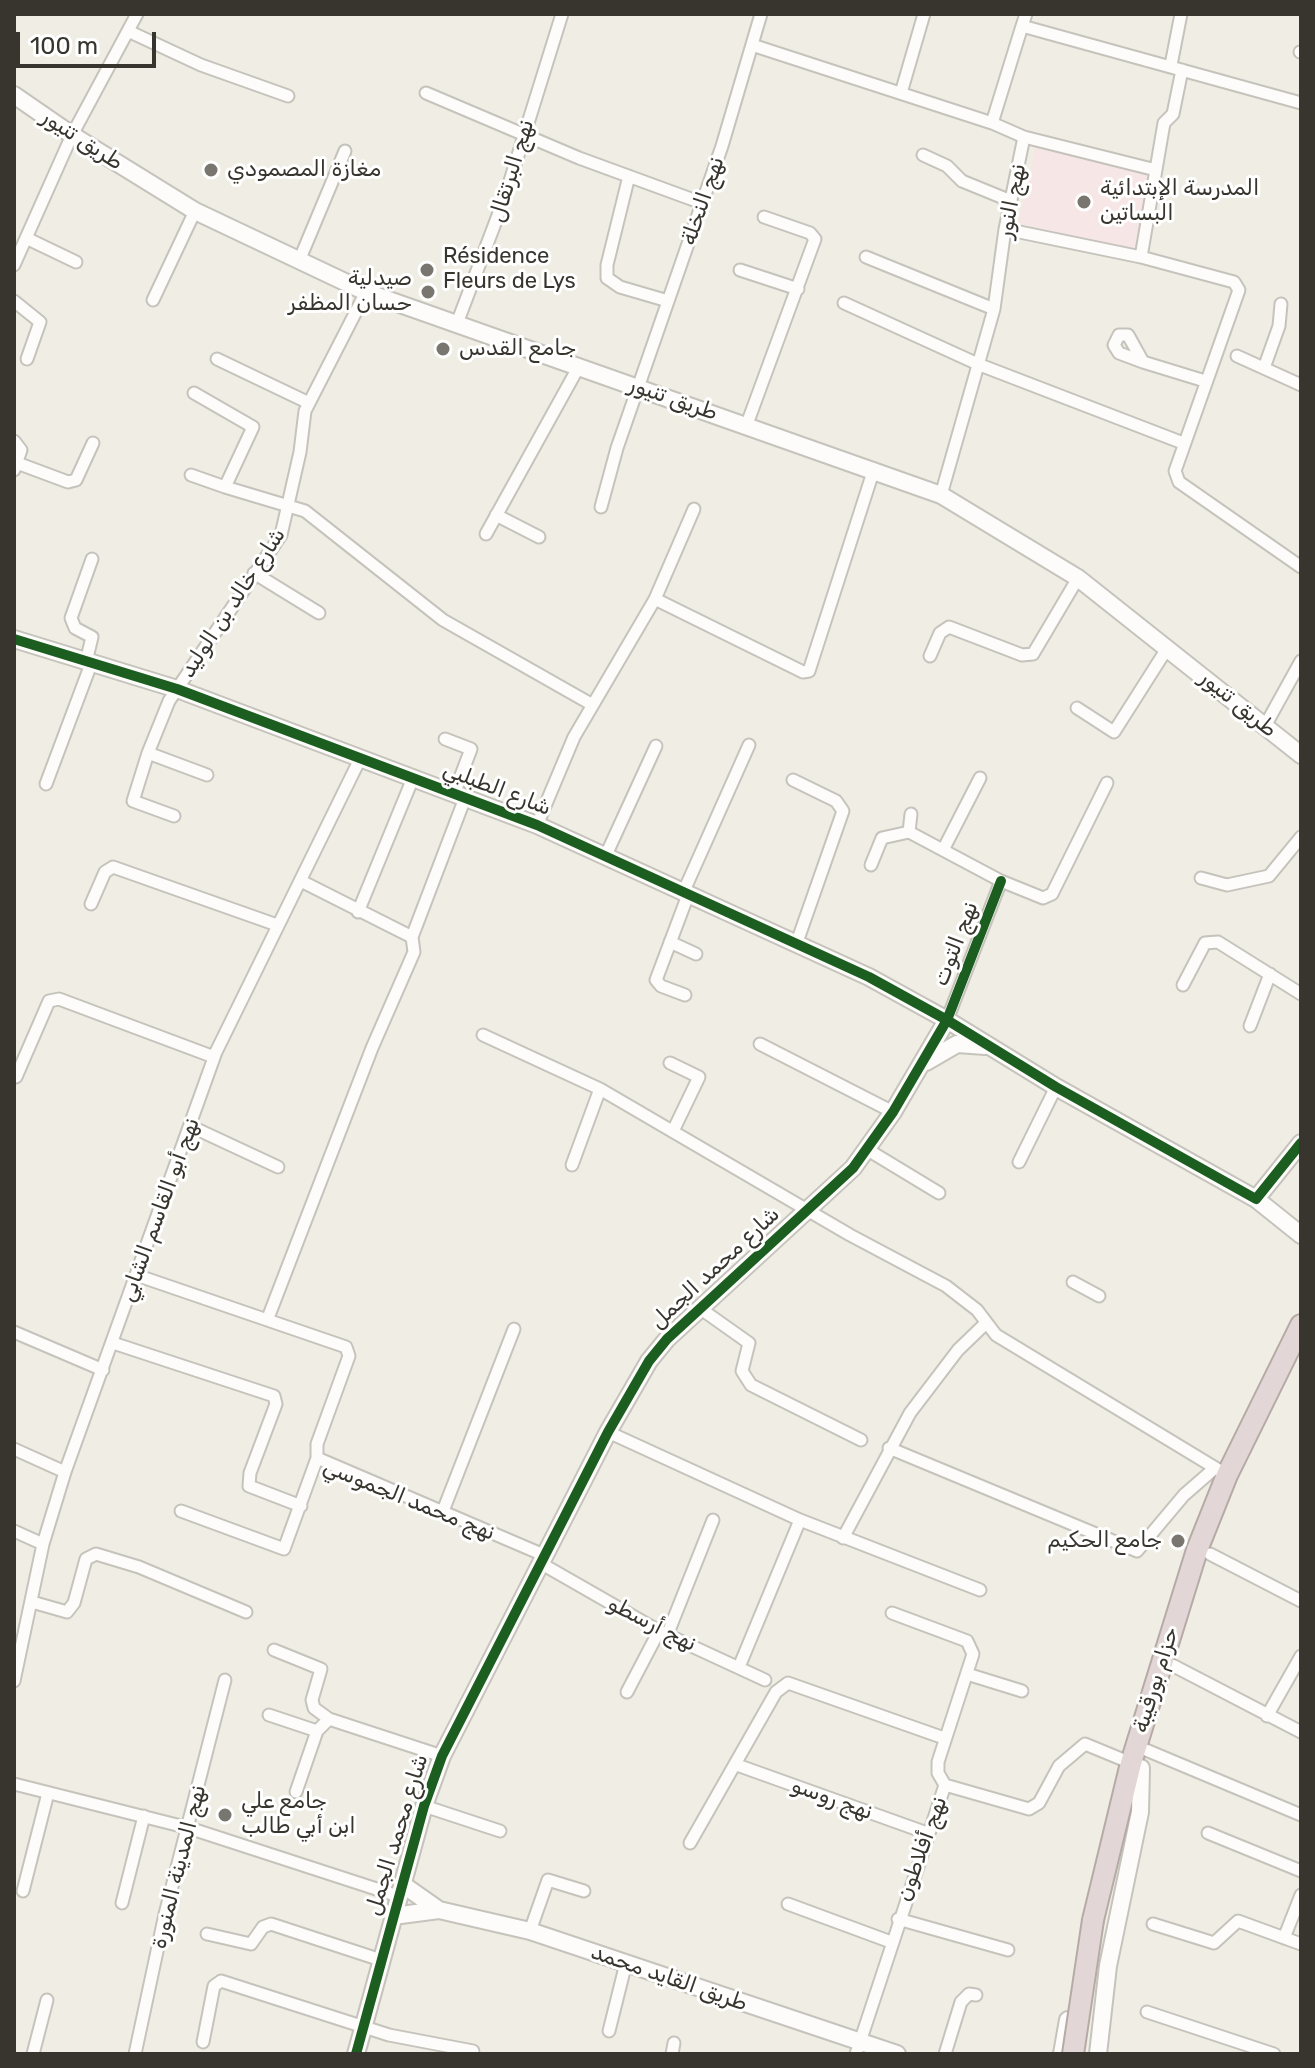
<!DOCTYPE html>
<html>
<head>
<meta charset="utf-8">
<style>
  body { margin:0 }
  #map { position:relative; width:1315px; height:2068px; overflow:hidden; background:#f0eee4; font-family:Rubik,sans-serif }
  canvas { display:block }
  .frame { position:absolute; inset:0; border:16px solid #37352e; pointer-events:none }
  .scale { position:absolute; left:16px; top:32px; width:140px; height:36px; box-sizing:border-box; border:4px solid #37352e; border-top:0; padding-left:10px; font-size:24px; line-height:28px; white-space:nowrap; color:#37352e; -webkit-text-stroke:6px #fefffe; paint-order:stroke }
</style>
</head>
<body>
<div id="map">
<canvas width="1315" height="2068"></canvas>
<div class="frame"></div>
<div class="scale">100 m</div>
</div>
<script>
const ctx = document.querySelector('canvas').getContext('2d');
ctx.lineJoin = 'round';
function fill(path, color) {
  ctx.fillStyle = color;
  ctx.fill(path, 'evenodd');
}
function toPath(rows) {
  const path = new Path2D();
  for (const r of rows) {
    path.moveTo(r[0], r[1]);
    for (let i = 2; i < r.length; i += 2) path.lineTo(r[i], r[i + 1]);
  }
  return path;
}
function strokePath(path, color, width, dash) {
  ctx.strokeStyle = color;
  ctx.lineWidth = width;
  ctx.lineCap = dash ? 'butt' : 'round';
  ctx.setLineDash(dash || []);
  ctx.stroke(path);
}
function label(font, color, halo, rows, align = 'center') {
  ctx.font = font + ' Rubik,Vazirmatn,sans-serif';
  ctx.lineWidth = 6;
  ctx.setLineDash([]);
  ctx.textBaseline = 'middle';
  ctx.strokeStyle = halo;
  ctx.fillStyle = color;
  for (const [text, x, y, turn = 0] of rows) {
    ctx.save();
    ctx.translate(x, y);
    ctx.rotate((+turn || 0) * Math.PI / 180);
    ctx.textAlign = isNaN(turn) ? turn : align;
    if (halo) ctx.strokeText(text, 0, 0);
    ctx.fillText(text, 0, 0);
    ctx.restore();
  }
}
fill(toPath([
  [1036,145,1145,174,1150,182,1136,252,1018,223]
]), '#f6e6e5');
const street = toPath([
  [1022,26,1026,14],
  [128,31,201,65,288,96],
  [752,45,992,123,1024,137,1005,229,994,309,941,495],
  [1300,52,1301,52],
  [1171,65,1181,14],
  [426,93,579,158,702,203],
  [901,93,924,14],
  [992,123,1022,26,1301,103],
  [1024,137,1156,170],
  [923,155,947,166,962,181,1011,201],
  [629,176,607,265,607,278,620,287,668,301],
  [1005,229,1141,257,1234,282,1239,290,1175,471,1179,482,1301,567],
  [26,238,76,262],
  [866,257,994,309],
  [1141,257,1164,123,1173,114,1182,70],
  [299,261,345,151],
  [14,265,72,135,137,14],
  [740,270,798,289],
  [153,300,195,211],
  [14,301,40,322,27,359],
  [844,303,980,365,1183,443],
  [456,326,505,197,562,14],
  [1237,356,1301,385],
  [217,359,309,403],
  [1143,362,1128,335,1119,335,1114,345,1119,353,1143,362,1156,366,1205,381],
  [1264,368,1279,326,1281,304],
  [194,393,253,427,225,487,305,511,443,620,591,704],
  [747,424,815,239,810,233,764,217],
  [14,441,21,450,14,470],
  [17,463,68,482,76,480,93,443],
  [191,475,225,487],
  [601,507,617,448,722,146,761,14],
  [496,515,539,537],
  [486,534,578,368],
  [254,573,319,613],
  [655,599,803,672,809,671,874,469],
  [930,656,940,633,949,627,1022,655,1033,654,1078,578],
  [86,662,92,637,75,628,71,618,92,559],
  [1077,708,1114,732,1168,647],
  [1265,726,1301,661],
  [445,739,471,749,454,794],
  [148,753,207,775],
  [793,780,836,801,843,811,796,945],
  [46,784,91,664],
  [174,816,133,801,148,753,169,701,281,535,300,452,305,411,366,292],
  [537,825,574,737,655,599,694,509],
  [909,832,911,814],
  [943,850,980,778],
  [606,855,656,746],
  [871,865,882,838,909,832,1001,881,1043,898,1052,894,1107,783],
  [1201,878,1227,885,1269,876,1301,837],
  [301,881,412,937],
  [683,893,749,745],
  [91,904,105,872,113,867,277,925],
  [358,912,413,778],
  [670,942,696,954],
  [1183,985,1205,943,1218,942,1301,994],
  [685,995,661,986,656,980,688,895],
  [947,1020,1001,881],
  [1250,1026,1270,974],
  [483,1035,600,1089,850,1235,946,1286,977,1310,996,1335,1227,1475],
  [760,1044,893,1112],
  [670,1063,699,1077,673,1131],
  [16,1077,49,1001,59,999,214,1057],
  [190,1126,278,1167],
  [868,1150,939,1193],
  [1019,1162,1056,1087],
  [572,1165,600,1089],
  [136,1275,346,1347,349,1356,317,1444,317,1458],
  [1073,1282,1099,1296],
  [701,1309,749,1343,742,1371,751,1385,861,1440],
  [268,1318,372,1048,414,952,412,937,465,798],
  [14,1332,103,1370],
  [113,1343,274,1396,276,1404,250,1473,249,1486,301,1506],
  [608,1432,800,1520,980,1590],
  [889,1448,1137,1551,1184,1495,1215,1468],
  [14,1449,65,1472],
  [181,1511,284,1549,317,1458,546,1556],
  [443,1511,514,1329],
  [14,1531,43,1544],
  [843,1538,910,1413,958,1350,985,1324],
  [1210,1554,1301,1601],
  [542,1564,659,1631,765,1680],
  [32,1602,67,1612,74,1603,86,1559,96,1554,139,1567,246,1612],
  [668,1633,713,1520],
  [274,1650,321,1669,312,1700,314,1708,329,1719],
  [1172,1665,1301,1732],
  [739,1667,800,1520],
  [967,1674,1022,1691],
  [14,1681,43,1544,65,1472,216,1052,360,759],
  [627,1692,659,1631],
  [269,1715,317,1731],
  [1267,1716,1301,1656],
  [1146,1750,1301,1815],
  [737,1765,927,1833],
  [14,1784,189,1828,398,1896],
  [945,1785,1029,1809,1039,1803,1059,1766,1085,1744,1131,1763],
  [296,1792,317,1731,329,1719,442,1756],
  [424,1806,500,1831],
  [1208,1833,1301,1871],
  [690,1843,776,1692,788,1683,944,1738],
  [23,1891,48,1793],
  [122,1903,144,1816],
  [788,1904,891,1942],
  [898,1919,1008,1950],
  [1153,1924,1214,1943,1238,1921,1301,1944],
  [530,1931,548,1880,584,1891],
  [207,1934,251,1944,263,1927,271,1924,381,1960],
  [1284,1938,1301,1895],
  [1147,2012,1274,2054],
  [609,2031,626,1963],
  [203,2042,214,1986,221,1981,389,2035,473,2051],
  [33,2054,47,2000],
  [135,2054,165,1914,225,1680],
  [672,2054,674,2043],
  [856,2054,945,1785,938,1773,938,1762,973,1654,967,1641,892,1613],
  [945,2054,961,2002,969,1994,976,1995]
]);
const secondary = toPath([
  [14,95,72,135,195,211,366,292,941,495,1078,578,1301,755],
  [14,639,177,689,537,825,869,977,947,1020],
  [926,1062,957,1044,985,1046],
  [1256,1199,1301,1235],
  [402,1884,439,1910,530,1931,897,2054],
  [393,1916,439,1910],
  [356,2054,424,1806,442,1756,608,1432,649,1361,667,1339,853,1168,893,1112,947,1020,1056,1087,1256,1199,1301,1143],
  [1062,2054,1068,2020],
  [1098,2054,1108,1966,1140,1812,1141,1768]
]);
const highway = toPath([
  [1093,1920,1131,1763,1197,1550,1227,1475,1301,1325]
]);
strokePath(street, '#c5c3bb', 15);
strokePath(secondary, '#c5c3bb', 20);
strokePath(highway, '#b5aaa5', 24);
strokePath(street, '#fdfcfb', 11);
strokePath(secondary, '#fdfcfb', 16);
strokePath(highway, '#e2d7d6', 20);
const highwayBridge = toPath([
  [1073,2054,1093,1920]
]);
strokePath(highwayBridge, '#b5aaa5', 24, []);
strokePath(highwayBridge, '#e2d7d6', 20);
strokePath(toPath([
  [14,639,177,689,537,825,869,977,947,1020,1001,881],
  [356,2054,424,1806,442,1756,608,1432,649,1361,667,1339,853,1168,893,1112,947,1020,1056,1087,1256,1199,1301,1143]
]), '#1b5e20', 10);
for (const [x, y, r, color] of [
  [211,170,8,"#78766e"],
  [1084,202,8,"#78766e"],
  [427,270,8,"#78766e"],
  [428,292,8,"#78766e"],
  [443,349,8,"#78766e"],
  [1178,1541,8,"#78766e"],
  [225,1815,8,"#78766e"]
]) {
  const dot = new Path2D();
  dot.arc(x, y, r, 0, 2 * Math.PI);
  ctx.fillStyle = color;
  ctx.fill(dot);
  strokePath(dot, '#fefffe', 3);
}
label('22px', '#37352e', '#fefffe', [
  ["طريق تنيور",82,140,33],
  ["نهج البرتقال",512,171,-73],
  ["نهج النخلة",703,201,-71],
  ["نهج النور",1012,201,-79],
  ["طريق تنيور",673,399,19],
  ["شارع خالد بن الوليد",233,603,-57],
  ["طريق تنيور",1238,704,39],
  ["شارع الطبلبي",497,789,21],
  ["نهج التوت",956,944,-69],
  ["نهج أبو القاسم الشابي",160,1210,-70],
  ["شارع محمد الجمل",715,1268,-43],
  ["نهج محمد الجموسي",409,1500,22],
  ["نهج أرسطو",652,1624,27],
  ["حزام بورقيبة",1156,1680,-73],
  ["نهج روسو",832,1799,20],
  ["شارع محمد الجمل",397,1835,-73],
  ["نهج أفلاطون",922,1849,-70],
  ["نهج المدينة المنورة",179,1867,-76],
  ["طريق القايد محمد",669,1978,19]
]);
label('22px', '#37352e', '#fefffe', [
  ["مغازة المصمودي",227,170],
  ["المدرسة الإبتدائية",1100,189],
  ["البساتين",1100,214],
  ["Résidence",443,257],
  ["Fleurs de Lys",443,282],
  ["صيدلية",412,279,"right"],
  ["حسان المظفر",412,304,"right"],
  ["جامع القدس",459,349],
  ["جامع الحكيم",1162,1541,"right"],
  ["جامع علي",241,1802],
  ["ابن أبي طالب",241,1827]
], 'left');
</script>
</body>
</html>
